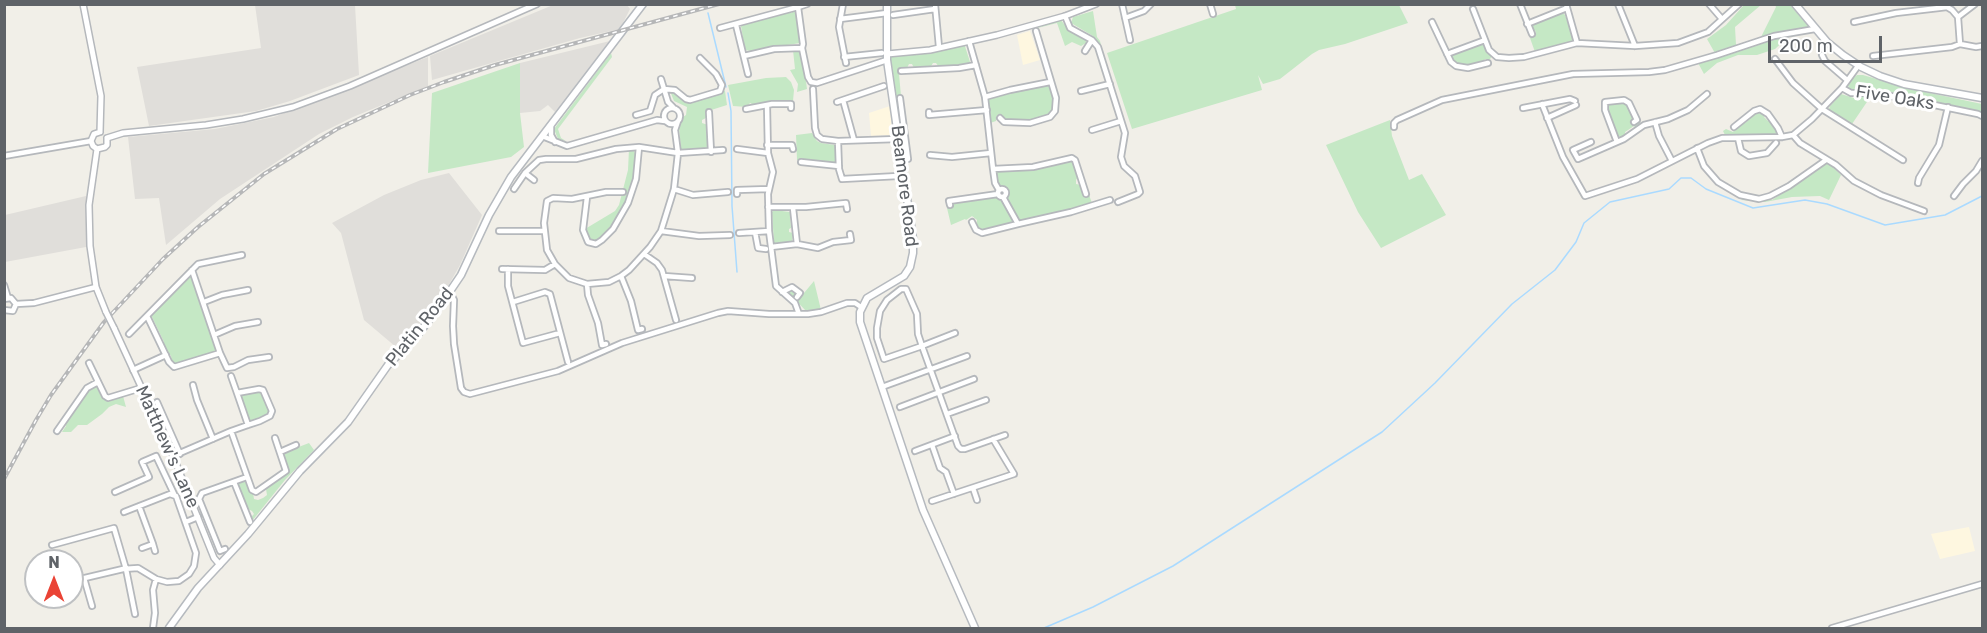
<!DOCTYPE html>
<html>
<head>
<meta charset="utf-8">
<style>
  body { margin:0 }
  #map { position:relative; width:1987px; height:633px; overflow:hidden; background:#f1efe8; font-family:Rubik,sans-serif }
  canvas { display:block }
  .frame { position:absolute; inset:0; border:6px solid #5f6368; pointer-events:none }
  .north { position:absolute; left:24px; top:549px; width:60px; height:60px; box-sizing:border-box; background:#fff; border:2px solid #bfc1c3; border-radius:50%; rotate:0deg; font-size:16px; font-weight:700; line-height:24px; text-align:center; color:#5f6368 }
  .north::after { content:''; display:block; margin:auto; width:21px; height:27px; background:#ea4335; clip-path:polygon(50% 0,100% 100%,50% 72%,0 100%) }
  .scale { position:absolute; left:1768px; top:36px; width:114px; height:27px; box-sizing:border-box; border:3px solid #5f6368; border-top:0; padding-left:8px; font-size:18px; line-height:21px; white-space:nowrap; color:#5f6368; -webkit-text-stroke:4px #fff; paint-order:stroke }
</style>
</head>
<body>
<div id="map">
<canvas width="1987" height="633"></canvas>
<div class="frame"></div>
<div class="north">N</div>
<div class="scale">200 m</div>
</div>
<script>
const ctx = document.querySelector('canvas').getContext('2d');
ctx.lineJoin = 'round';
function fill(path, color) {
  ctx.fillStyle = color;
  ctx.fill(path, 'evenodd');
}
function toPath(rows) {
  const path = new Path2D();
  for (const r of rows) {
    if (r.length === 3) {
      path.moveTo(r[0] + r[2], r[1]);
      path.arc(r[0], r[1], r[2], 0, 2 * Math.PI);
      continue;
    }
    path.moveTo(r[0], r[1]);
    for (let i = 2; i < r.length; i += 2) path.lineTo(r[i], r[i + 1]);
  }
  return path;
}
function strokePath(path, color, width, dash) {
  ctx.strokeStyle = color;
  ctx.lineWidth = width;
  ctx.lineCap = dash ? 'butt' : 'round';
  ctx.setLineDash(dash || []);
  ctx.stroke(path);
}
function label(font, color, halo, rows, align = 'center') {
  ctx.font = font + ' Rubik,sans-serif';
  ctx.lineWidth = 6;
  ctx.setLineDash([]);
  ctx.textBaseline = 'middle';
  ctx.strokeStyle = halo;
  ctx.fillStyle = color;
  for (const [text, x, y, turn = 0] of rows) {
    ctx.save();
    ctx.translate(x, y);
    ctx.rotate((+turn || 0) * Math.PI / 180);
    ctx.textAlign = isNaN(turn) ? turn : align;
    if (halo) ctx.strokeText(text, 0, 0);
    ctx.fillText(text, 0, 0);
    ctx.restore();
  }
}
fill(toPath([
  [1030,31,1040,60,1023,65,1017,35],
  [890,106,892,135,871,136,869,113],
  [1969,527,1975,551,1940,559,1931,534]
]), '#fef7e0');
fill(toPath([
  [255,5,355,5,359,75,290,101,256,111,149,126,137,67,261,48],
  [553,5,627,5,630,9,620,29,580,38,432,80,430,56],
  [614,40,555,112,548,105,540,111,520,113,520,63],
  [428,57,428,86,353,117,319,134,220,199,166,245,159,198,135,199,128,137,215,129,274,117],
  [449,173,482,215,460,265,443,295,421,322,396,347,364,320,341,233,332,223,384,195,421,180],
  [86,196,86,247,5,262,5,215]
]), '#e0deda');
fill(toPath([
  [1235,5,1399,5,1408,23,1345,44,1319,50,1312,54,1280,79,1263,84,1258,75,1262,90,1132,129,1107,53,1236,9],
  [1744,5,1761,5,1735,27,1736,45,1761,37,1776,7,1775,5,1790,5,1812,30,1789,36,1775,49,1757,55,1738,55,1717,63,1704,74,1697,61,1716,55,1707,39,1726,25],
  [792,11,797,13,800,43,751,51,745,50,741,26,787,12,792,13],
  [1093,11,1097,37,1100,41,1102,49,1093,36,1071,23,1073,17],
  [1562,12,1565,15,1573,38,1572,42,1535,52,1530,38,1536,34,1535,30,1532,30,1530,26,1531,24],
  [1061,20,1067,28,1086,40,1086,43,1081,46,1072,42,1065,46,1057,23,1030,30],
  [964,43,971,65,939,67,936,63,933,63,930,68,914,68,912,64,909,64,907,68,901,70,902,73,899,74,901,96,896,97,892,66,890,66,890,58,892,55],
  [1481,43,1492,56,1490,59,1485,59,1482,63,1464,66,1456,65,1451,59,1451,54],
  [793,50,799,50,802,52,807,89,797,92,798,84,790,70,795,69],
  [611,53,612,57,558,129,561,138,566,141,558,139,554,129],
  [520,63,520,113,524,147,511,157,428,173,432,93],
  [1857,75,1863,75,1911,89,1982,104,1982,113,1879,91,1849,90,1848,85,1852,79],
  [786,77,791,82,794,90,793,101,754,105,750,103,747,107,733,106,728,85,766,78],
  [1048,85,1050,86,1055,101,1053,111,1049,115,1025,121,1007,121,1002,115,999,114,996,117,996,121,990,123,988,101,990,98,1008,92],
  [723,90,725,91,727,105,708,111,708,117,702,120,702,123,708,125,709,149,681,150,679,127,683,117,686,115,687,107,674,101,670,91,674,91,674,93,688,101],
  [1841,94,1854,98,1871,96,1852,124,1831,112,1829,109,1830,106],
  [1621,101,1629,105,1634,118,1632,121,1634,125,1640,122,1642,125,1636,129,1634,126,1625,132,1626,136,1621,137,1616,135,1606,106,1608,102],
  [1760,111,1765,114,1764,117,1768,121,1771,120,1777,132,1775,135,1725,135,1723,131,1726,129,1733,132,1742,122,1745,123,1750,119,1750,116],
  [1390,120,1392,136,1409,180,1422,174,1446,215,1381,248,1358,212,1326,145],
  [812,133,817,141,821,143,835,145,835,163,797,160,796,135],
  [629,149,634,151,636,155,634,177,626,201,617,220,605,235,597,241,588,241,585,229,615,211,619,205,628,170],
  [1070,159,1074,161,1078,177,1076,180,1076,184,1081,185,1085,195,1089,195,1092,203,1068,211,1021,221,1018,220,1006,198,1006,190,998,186,996,170,1039,168],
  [1826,163,1834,165,1835,169,1841,175,1829,200,1820,196,1792,197,1765,202,1741,200,1744,198,1759,200,1772,200],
  [996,196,1000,199,1013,218,1012,223,983,232,976,228,977,220,972,216,966,220,965,219,951,225,947,208,954,206,953,202],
  [774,210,790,212,791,228,789,229,789,232,793,233,792,242,774,243,772,212],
  [191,275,202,302,205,317,206,317,217,352,174,364,172,363,171,356,164,347,164,342,151,315],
  [814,281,821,310,806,311,788,292,792,290,796,294,796,297,799,299],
  [96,385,101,396,108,400,123,396,126,407,116,404,109,407,102,414,87,425,78,425,71,432,62,432,66,426,64,422,89,387],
  [260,390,263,391,270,411,269,414,251,422,249,422,240,396,241,394],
  [309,443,314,450,285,480,252,521,251,517,254,514,252,511,248,509,238,484,245,481,253,493,254,499,258,500,263,498,267,495,266,489,288,470,283,453]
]), '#c5e8c5');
strokePath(toPath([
  [708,13,726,87],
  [728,93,731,111,732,206,737,272],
  [1044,628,1093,607,1173,566,1382,432,1435,383,1512,304,1555,270,1576,242,1584,223,1610,202,1669,189,1681,178,1691,178,1706,189,1753,208,1805,200,1827,204,1885,225,1945,215,1982,196]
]), '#aadaff', 1.5);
const minor = toPath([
  [807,4,798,7,803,44,802,48,808,77,811,82,817,83,887,60],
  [843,4,839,27,846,63],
  [935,4,939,47],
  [1122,4,1130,40],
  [1210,4,1213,14],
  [1520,4,1532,34],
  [1566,4,1577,43],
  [1618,4,1635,46],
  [1709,4,1722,19],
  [1473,9,1489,50,1497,57,1509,58,1524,57,1577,43,1635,46,1678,43,1708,32,1739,4],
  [893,15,935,9],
  [1065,16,1070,28,1092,40,1098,47,1125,133,1121,157,1124,166,1135,176,1140,192,1138,194,1118,202],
  [1958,17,1960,44],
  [1958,17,1975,4],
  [1125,18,1144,11,1151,4],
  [840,19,887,13],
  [1432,22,1451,62,1456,66,1468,68,1488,63],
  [1854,22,1896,13,1939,8,1947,7,1952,10,1958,17],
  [1527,24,1567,8],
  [736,25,748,74],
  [720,28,798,7],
  [969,41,985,97,993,169,995,183,999,190],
  [1960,44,1976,47,1982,46],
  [1085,51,1092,40],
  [1447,54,1485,40],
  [1822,55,1825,61,1847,80],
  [744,56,774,49,802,48],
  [1873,56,1952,47,1960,44],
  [844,57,882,53],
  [1775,59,1793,83,1822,109,1903,160],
  [1858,66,1842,88,1812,119,1793,135,1800,143,1836,165,1854,181,1881,195,1924,211],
  [901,71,959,68,976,65],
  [661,79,668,102,673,107],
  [1842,88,1851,93,1876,93,1978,114,1982,116],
  [813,89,815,128,817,135,822,139,838,141,898,139],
  [1081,91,1110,84],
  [985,97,1010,90,1050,82],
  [900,98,908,159],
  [843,100,854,140],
  [837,102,884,86],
  [1542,104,1563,157,1585,196,1637,179,1708,143,1722,138,1782,137,1793,135],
  [767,105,768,153,773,172,768,194,769,231,776,286,795,303,799,314],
  [672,116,8],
  [1523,108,1570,99,1575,101],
  [746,109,772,104,791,104,791,108],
  [709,112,711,152],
  [929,112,929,115,987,110],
  [636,115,650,111,655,95,664,89,675,90,686,99,690,100,720,91,722,85,716,74,700,58],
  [1000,118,1004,122,1030,123,1050,117,1055,111,1056,98,1036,31],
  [1547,118,1576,105],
  [1655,122,1659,136,1672,161],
  [551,125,551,135,555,142],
  [1394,127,1394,123,1397,120,1442,100,1573,74,1649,72,1665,70,1717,55,1774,36,1815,29],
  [1734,127,1754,111,1760,109,1768,114,1778,128,1782,137],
  [1092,130,1121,121],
  [542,136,567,146,657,120,665,121],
  [1738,138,1741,151,1749,156,1767,153,1776,143],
  [838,141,839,169,842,179,898,176],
  [1591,142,1573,150,1578,159,1624,139,1644,125,1668,119,1688,110,1707,94],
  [1617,142,1605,110,1605,102,1624,100,1629,103,1637,120,1634,122],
  [767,145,792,145,793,149],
  [1697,148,1704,166,1718,182,1740,195,1759,199,1770,196,1789,186,1826,160],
  [737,149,768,153],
  [930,155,952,157,991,153],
  [4,156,91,141],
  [801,162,839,166],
  [993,169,1033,167,1072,158,1075,160,1086,194],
  [525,173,534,180],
  [1918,183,1919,178,1939,145,1948,107],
  [1002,193,4],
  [514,189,525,173,539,160,546,159,576,159,616,149,639,147],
  [674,189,693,195,728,192],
  [623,192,606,192,572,199,553,198,547,201,544,223,547,250,555,264,569,278,587,284,609,282,621,276,629,270,650,247,661,231,674,189,678,153,675,130,678,121],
  [737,194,737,190,769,189],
  [1954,196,1963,184,1976,171,1982,161],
  [587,197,583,230,588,242,596,244,602,240,613,229,628,203,636,179,639,147,678,153,723,150],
  [1003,197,1018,224,1071,212,1110,200],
  [950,205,949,201,998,194],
  [768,207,806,207,846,203,847,209],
  [793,208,797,244],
  [972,222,976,230,982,233,1018,224],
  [499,231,544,231],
  [661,231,699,236,730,235],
  [755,232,758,248,766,249],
  [739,233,769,231],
  [771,247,797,244,818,248,833,242,851,240,850,234],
  [644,254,657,263,662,270,676,320],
  [502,269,545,270,555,264],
  [508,269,508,286,523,343,560,333],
  [192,270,220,353,227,368,234,367,248,360,269,357],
  [621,276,631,301,638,330,642,329],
  [664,276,692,278],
  [587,284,588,295,598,323,602,345,606,344],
  [4,285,8,298],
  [450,292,454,300,453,326,454,344,461,388,464,392,470,394,558,371,622,343,718,313,728,311,769,314,808,314,821,312,847,303,855,303,861,307],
  [782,292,792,287,800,293,797,297],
  [4,299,11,298,16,304,13,311,4,310],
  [204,302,222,295,248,290],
  [513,302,545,292,550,294,568,362],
  [16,304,34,303,96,287],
  [147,316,169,362,174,367,220,353],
  [955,333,932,342,922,346,884,359,877,338,877,328,880,311,887,300,901,289,906,289,917,314,918,334,922,346,958,446,961,449,965,449,1005,435],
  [129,334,198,264,242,255],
  [214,335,235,326,258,322],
  [89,363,105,396,108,398,141,388],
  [133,370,166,355],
  [231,376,237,393],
  [193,385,197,400,213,439],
  [882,387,967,356],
  [157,402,180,454],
  [900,407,974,379],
  [947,414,986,400],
  [57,431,87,388,98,382],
  [231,431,252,490,256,492,286,471,275,438],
  [932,445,940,468,946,472,954,494],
  [915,451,955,436],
  [280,452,296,445],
  [173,456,231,431,248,425,260,421,270,416,272,411,263,390,259,389,237,393,248,425],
  [234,482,250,522],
  [973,488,977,500],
  [115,492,149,477,142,462,156,456,174,494],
  [199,499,220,551,225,549],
  [192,501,199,499,202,493,247,477],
  [932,501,1014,474,993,439],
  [139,506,153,544],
  [186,522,198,517],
  [52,545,114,528,126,569,135,614],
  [142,548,153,544,155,551],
  [84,578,92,606],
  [72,581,123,569,138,568,156,579,167,582,179,581,189,574,194,566,196,553,176,496,170,494,124,512],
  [153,628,155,613,153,590,156,579],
  [1832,628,1982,584]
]);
const tertiary = toPath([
  [83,4,101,96,100,132],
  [887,54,930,50,997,35,1065,16,1096,4],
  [107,138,123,133,206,125,243,119,293,107,350,86,537,4],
  [97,149,89,205,90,246,96,287,106,312],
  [97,149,93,146,91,141,94,134,100,132],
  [97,149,105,147,107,145,107,138],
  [114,328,173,456,214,558,220,565]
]);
const secondary = toPath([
  [887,4,887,60,913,239,913,253,910,267,904,276,867,298,860,312,860,322,923,510,975,628],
  [1795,4,1827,42,1843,55,1861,67,1880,76,1904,84,1982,98],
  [169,628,198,588,248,534,300,471,348,422,388,365,419,333,440,306,461,275,489,215,511,177,643,4]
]);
strokePath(minor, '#b5b8bc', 8);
strokePath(tertiary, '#b5b8bc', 8);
strokePath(secondary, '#b6babf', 9);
strokePath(minor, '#fff', 4.5);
strokePath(tertiary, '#fff', 5);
strokePath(secondary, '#fff', 6);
const rail = toPath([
  [4,479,36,420,51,395,104,322,163,259,198,227,264,174,337,129,410,95,444,82,495,65,719,4]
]);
strokePath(rail, '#b6b7b8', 4);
strokePath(rail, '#fff', 1.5, [4.5]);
const tertiaryBridge = toPath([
  [106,312,114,328]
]);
strokePath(tertiaryBridge, '#b5b8bc', 8, []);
strokePath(tertiaryBridge, '#fff', 5);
label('18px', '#5f6368', '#fff', [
  ["Five Oaks",1895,98,9],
  ["Beamore Road",904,186,83],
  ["Platin Road",420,327,-51],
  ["Matthew's Lane",167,447,66]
]);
</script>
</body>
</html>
